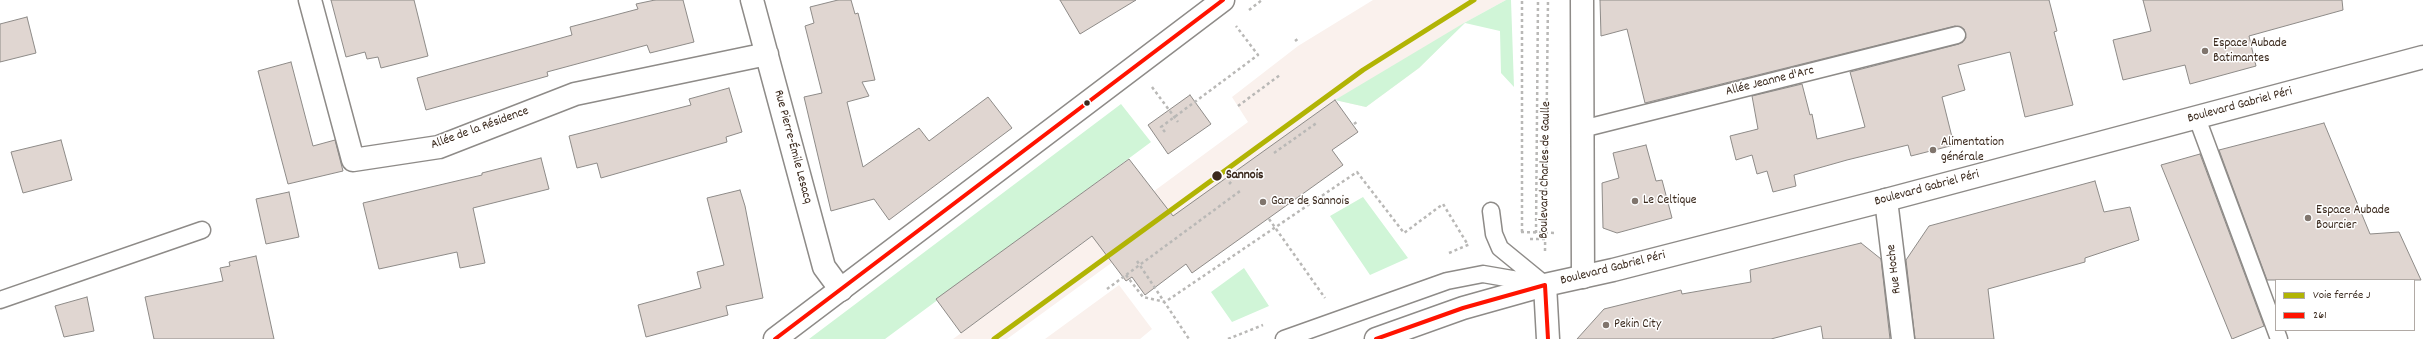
<!DOCTYPE html>
<html>
<head>
<meta charset="utf-8">
<style>
  body { margin:0 }
  #map { position:relative; width:2423px; height:339px; overflow:hidden; background:#fff; font-family:Dekko,sans-serif }
  canvas { display:block }
  .legend { position:absolute; left:2275px; top:279px; width:140px; height:52px; box-sizing:border-box; background:#fff; border:1px solid #b1aaa5; margin:0; padding:5px 7px; list-style:none; font-size:12px; color:#3b2a1e }
  .legend li { display:flex; align-items:center; gap:8px; height:20px }
  .legend b { width:20px; border:1px solid #b1aaa5 }
</style>
</head>
<body>
<div id="map">
<canvas width="2423" height="339"></canvas>
<ul class="legend">
<li><b style="height:5px;background:#b1b404"></b>Voie ferrée J</li>
<li><b style="height:5px;background:#ff1300"></b>261</li>
</ul>
</div>
<script>
const ctx = document.querySelector('canvas').getContext('2d');
ctx.lineJoin = 'round';
function fill(path, color) {
  ctx.fillStyle = color;
  ctx.fill(path, 'evenodd');
}
function toPath(rows) {
  const path = new Path2D();
  for (const r of rows) {
    path.moveTo(r[0], r[1]);
    for (let i = 2; i < r.length; i += 2) path.lineTo(r[i], r[i + 1]);
  }
  return path;
}
function strokePath(path, color, width, dash) {
  ctx.strokeStyle = color;
  ctx.lineWidth = width;
  ctx.lineCap = dash ? 'butt' : 'round';
  ctx.setLineDash(dash || []);
  ctx.stroke(path);
}
function label(font, color, halo, rows, align = 'center') {
  ctx.font = font + ' Dekko,sans-serif';
  ctx.lineWidth = 3;
  ctx.setLineDash([]);
  ctx.textBaseline = 'middle';
  ctx.strokeStyle = halo;
  ctx.fillStyle = color;
  for (const [text, x, y, turn = 0] of rows) {
    ctx.save();
    ctx.translate(x, y);
    ctx.rotate((+turn || 0) * Math.PI / 180);
    ctx.textAlign = isNaN(turn) ? turn : align;
    if (halo) ctx.strokeText(text, 0, 0);
    ctx.fillText(text, 0, 0);
    ctx.restore();
  }
}
fill(toPath([
  [1373,0,1506,0,1464,23,1419,68,1366,107,1335,100,1007,339,953,339,1248,122,1232,97,1298,46],
  [1119,285,1152,329,1140,339,1045,339]
]), '#faf1ed');
fill(toPath([
  [1506,0,1511,0,1514,87,1501,73,1500,31,1465,23,1419,68,1366,107,1335,100,1464,23],
  [1121,104,1151,142,885,339,809,339],
  [1363,197,1408,258,1370,275,1330,216],
  [1244,268,1269,306,1232,322,1211,292]
]), '#d0f5d7');
const building = toPath([
  [331,0,414,0,428,56,381,68,378,57,367,59,365,52,346,57,331,0],
  [655,0,683,0,694,42,650,53,647,45,547,72,548,76,426,110,417,78,572,35,570,27,638,9,636,4,655,0],
  [838,0,851,0,855,14,858,13,875,80,862,82,869,96,847,102,863,167,919,128,929,141,988,97,1012,128,889,220,874,199,831,211,804,97,822,93,805,26,814,23,810,7,838,0],
  [1060,0,1136,0,1080,34,1060,0],
  [1600,0,2049,0,2057,31,2054,32,2073,105,2025,117,2010,52,1958,65,1965,90,1942,97,1954,145,1911,156,1908,145,1847,160,1794,175,1796,186,1773,192,1767,171,1757,174,1752,155,1736,160,1730,136,1758,129,1752,96,1802,84,1810,115,1812,114,1817,139,1865,127,1850,72,1959,44,1966,38,1964,29,1955,26,1645,103,1627,29,1601,36,1600,0],
  [2143,0,2342,0,2343,10,2249,36,2256,66,2190,84,2185,65,2123,80,2113,40,2151,31,2143,0],
  [27,17,36,53,0,62,0,24,27,17],
  [291,62,313,146,335,140,343,171,288,184,258,71,291,62],
  [729,88,742,132,726,137,727,142,601,178,597,163,577,168,569,136,691,105,689,99,729,88],
  [1190,95,1211,124,1168,154,1148,125,1190,95],
  [1335,100,1358,132,1332,150,1343,165,1192,273,1186,264,1145,295,1132,277,1126,281,1092,236,961,333,936,299,1129,159,1173,216,1335,100],
  [2324,123,2370,234,2399,232,2421,280,2267,280,2219,150,2324,123],
  [61,140,72,180,23,193,11,152,61,140],
  [1646,145,1656,181,1662,180,1672,218,1617,233,1603,228,1602,183,1619,178,1613,153,1646,145],
  [2200,154,2264,326,2232,339,2161,165,2200,154],
  [541,158,549,189,473,208,485,263,460,268,457,252,379,269,363,203,482,175,482,173,541,158],
  [2095,181,2104,212,2130,207,2139,240,2085,258,2085,262,1988,289,1994,339,1915,339,1906,260,1929,226,2095,181],
  [740,190,745,206,763,298,726,306,728,315,646,337,638,305,701,288,697,272,724,265,707,198,740,190],
  [289,192,299,237,266,244,256,199,289,192],
  [1861,243,1881,259,1890,339,1823,339,1821,326,1771,339,1577,339,1604,309,1681,290,1682,294,1751,282,1750,270,1861,243],
  [256,256,274,339,154,339,145,297,223,281,220,268,230,266,229,262,256,256],
  [87,297,94,331,64,337,55,306,87,297]
]);
fill(building, '#e0d6d1');
strokePath(building, '#8e8b88', 1);
const service = toPath([
  [2197,118,2279,339],
  [1582,129,1957,35],
  [1491,211,1494,234,1500,248,1544,284],
  [0,300,202,230],
  [1284,339,1447,281,1483,274,1541,284]
]);
const minor = toPath([
  [310,0,353,160,439,147,575,94,767,54],
  [752,0,824,267,841,290],
  [1582,0,1583,277],
  [1886,200,1903,339]
]);
const tertiary = toPath([
  [775,339,1223,0]
]);
const secondary = toPath([
  [1545,285,1548,339],
  [1376,339,1463,308,1545,285,1613,270,1886,200,2423,57]
]);
strokePath(service, '#8e8b88', 19);
strokePath(minor, '#8e8b88', 25);
strokePath(tertiary, '#8e8b88', 25);
strokePath(secondary, '#8e8b88', 25);
strokePath(toPath([
  [1249,10,1262,0],
  [1295,41,1299,38],
  [1152,87,1178,122],
  [1238,106,1280,75],
  [1354,124,1358,121],
  [1165,132,1161,127,1258,55,1236,26],
  [1274,153,1318,122],
  [1229,184,1232,181],
  [1269,219,1325,298],
  [1521,232,1556,233],
  [1522,232,1522,0],
  [1536,233,1538,0],
  [1530,239,1545,239],
  [1545,251,1548,0],
  [1449,253,1470,244],
  [1137,261,1189,339],
  [1126,275,1143,297,1165,302,1357,172,1404,233,1443,204,1468,245],
  [1107,289,1240,191],
  [1228,339,1263,325]
]), '#b9b8b6', 2.5, [3, 3]);
strokePath(service, '#fff', 16);
strokePath(minor, '#fff', 22);
strokePath(tertiary, '#fff', 22);
strokePath(secondary, '#fff', 22);
strokePath(toPath([
  [1545,285,1548,339],
  [775,339,1223,0],
  [1376,339,1463,308,1545,285]
]), '#ff1300', 4);
strokePath(toPath([
  [994,339,1363,70,1474,0]
]), '#b1b404', 5);
for (const [x, y, r, color] of [
  [2205,51,4,"#80756d"],
  [1087,103,3.5,"#3b2a1e"],
  [1933,150,4,"#80756d"],
  [1217,176,5.5,"#3b2a1e"],
  [1635,201,4,"#80756d"],
  [1263,202,4,"#80756d"],
  [2308,218,4,"#80756d"],
  [1606,325,4,"#80756d"]
]) {
  const dot = new Path2D();
  dot.arc(x, y, r, 0, 2 * Math.PI);
  ctx.fillStyle = color;
  ctx.fill(dot);
  strokePath(dot, '#fff', 1.5);
}
label('13px', '#3b2a1e', '#fff', [
  ["Espace Aubade",2213,44],
  ["Batimantes",2213,59],
  ["Alimentation",1941,143],
  ["générale",1941,158],
  ["Le Celtique",1643,201],
  ["Gare de Sannois",1271,202],
  ["Espace Aubade",2316,211],
  ["Bourcier",2316,226],
  ["Pekin City",1614,325]
], 'left');
label('13px', '#3b2a1e', '#fff', [
  ["Allée Jeanne d'Arc",1770,82,-14],
  ["Boulevard Gabriel Péri",2240,106,-15],
  ["Allée de la Résidence",480,129,-20],
  ["Rue Pierre-Émile Lesacq",792,147,75],
  ["Boulevard Charles de Gaulle",1546,170,-89],
  ["Boulevard Gabriel Péri",1927,189,-15],
  ["Boulevard Gabriel Péri",1613,269,-14],
  ["Rue Hoche",1895,269,-97]
]);
label('bold 13px', '#3b2a1e', '#fff', [
  ["Sannois",1226,176]
], 'left');
</script>
</body>
</html>
